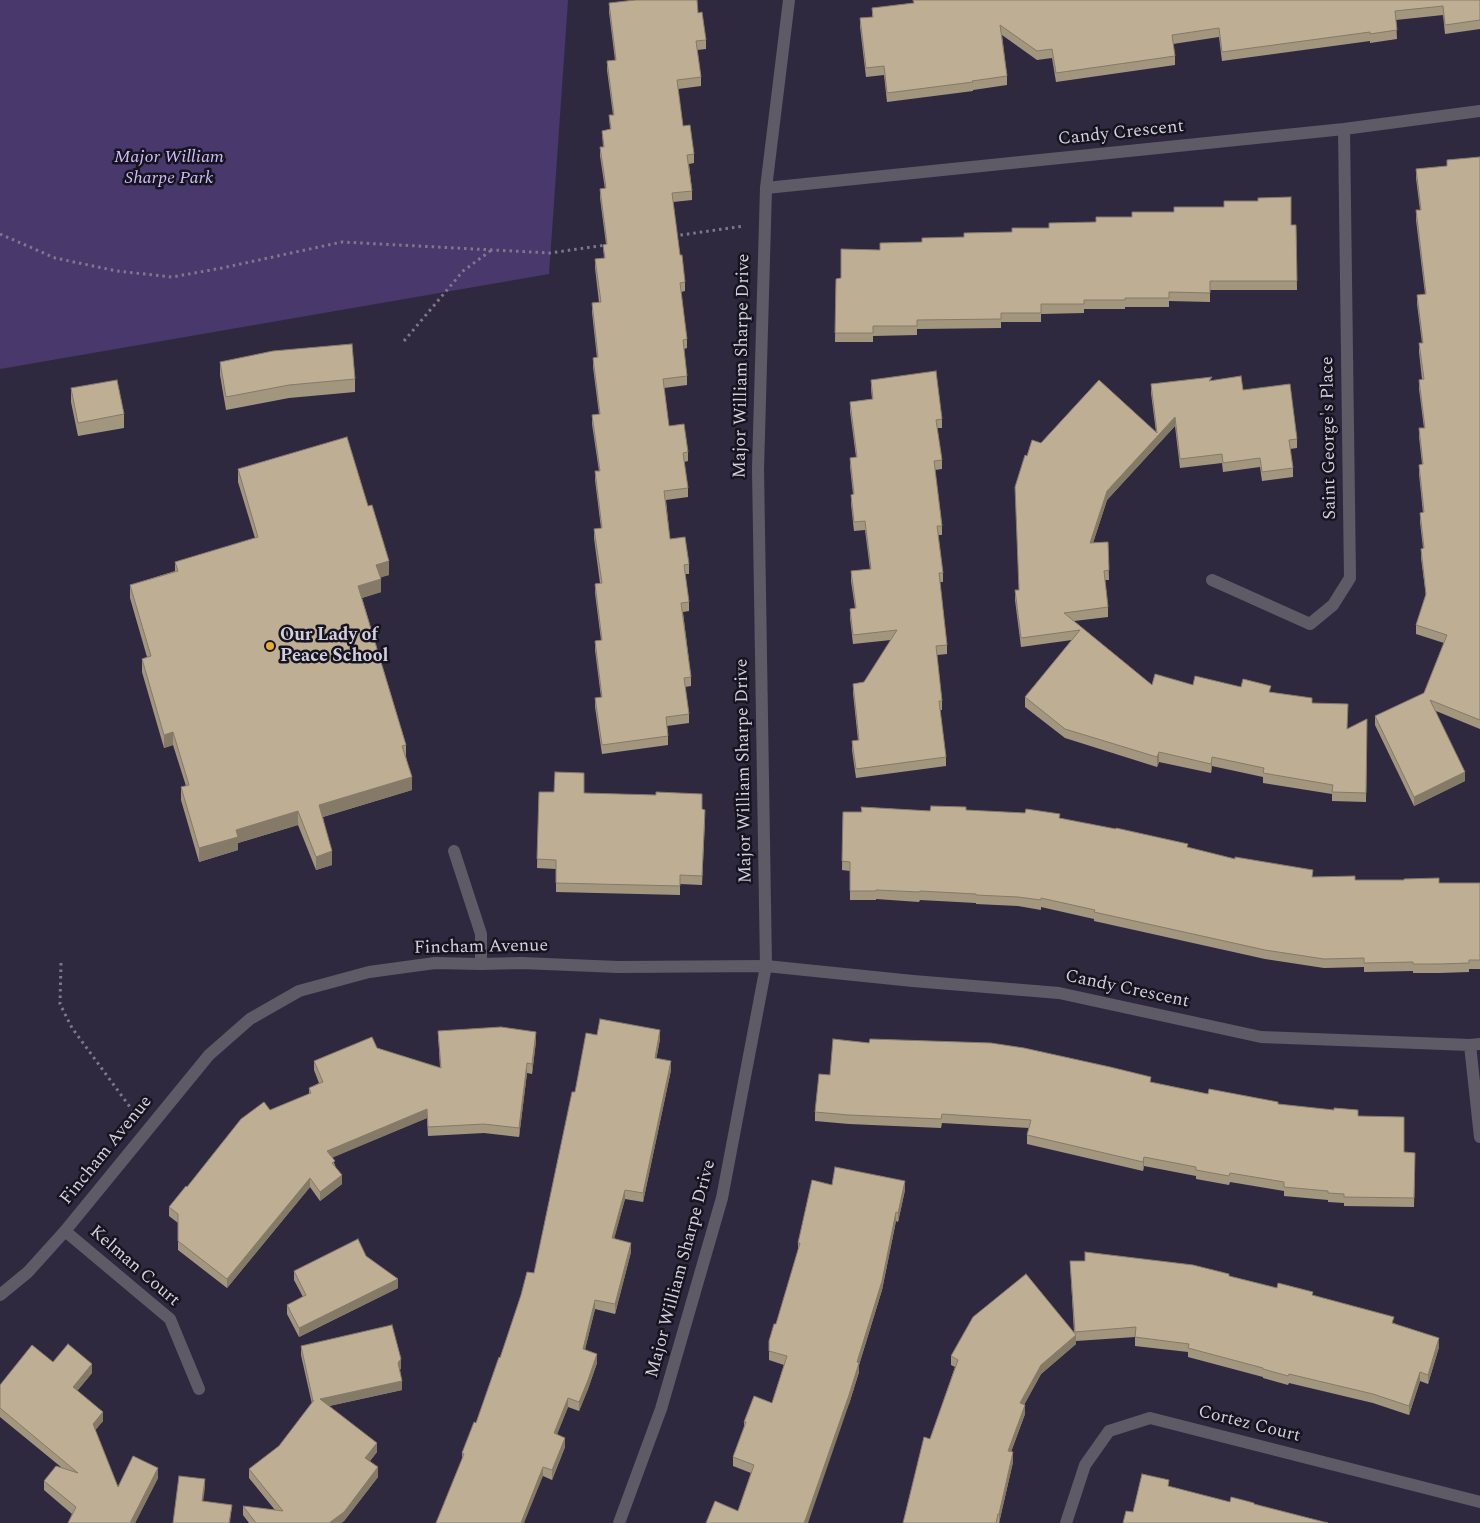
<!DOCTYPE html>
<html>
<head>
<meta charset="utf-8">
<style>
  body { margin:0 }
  canvas { display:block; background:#2f293f }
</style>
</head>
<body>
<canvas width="1480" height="1523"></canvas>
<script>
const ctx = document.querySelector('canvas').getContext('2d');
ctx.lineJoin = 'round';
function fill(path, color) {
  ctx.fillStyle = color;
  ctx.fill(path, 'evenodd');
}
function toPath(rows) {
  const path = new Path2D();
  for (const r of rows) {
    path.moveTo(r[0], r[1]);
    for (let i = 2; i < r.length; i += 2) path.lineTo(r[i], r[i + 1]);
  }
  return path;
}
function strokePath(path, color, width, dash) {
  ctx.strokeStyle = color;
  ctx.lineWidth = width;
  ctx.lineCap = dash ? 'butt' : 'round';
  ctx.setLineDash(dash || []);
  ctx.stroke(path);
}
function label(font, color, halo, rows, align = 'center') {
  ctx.font = font + ' Spectral,serif';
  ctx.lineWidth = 5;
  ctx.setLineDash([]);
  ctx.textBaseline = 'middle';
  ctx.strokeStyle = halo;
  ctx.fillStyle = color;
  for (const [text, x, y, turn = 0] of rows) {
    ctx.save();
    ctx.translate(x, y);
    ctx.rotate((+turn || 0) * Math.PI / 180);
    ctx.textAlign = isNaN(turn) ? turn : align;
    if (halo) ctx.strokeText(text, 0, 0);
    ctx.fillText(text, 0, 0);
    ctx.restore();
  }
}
fill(toPath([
  [0,0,568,0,549,274,0,369]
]), '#49386c');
strokePath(toPath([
  [0,234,55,258,117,271,172,277,222,268,342,242,550,253,606,245],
  [674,236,744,226],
  [404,341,463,271,493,249],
  [61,963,60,1004,72,1028,133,1111]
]), '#7d788a', 3, [2.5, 4]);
strokePath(toPath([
  [454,851,481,934,481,964]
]), '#5e5b66', 12);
strokePath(toPath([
  [766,188,1344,129,1480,111],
  [1212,580,1310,624,1333,605,1350,578,1344,129],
  [1470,1045,1480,1137],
  [65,1231,170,1319,199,1389],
  [0,1295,28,1272,65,1231,209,1055,250,1019,299,991,369,972,435,963,481,964,522,963,618,967,766,966,913,981,1059,993,1261,1037,1470,1045,1480,1044],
  [1066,1523,1085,1465,1109,1431,1150,1418,1480,1502]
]), '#5e5b66', 12);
strokePath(toPath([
  [619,1523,661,1409,722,1198,766,966,758,469,766,188,789,0]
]), '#5e5b66', 12);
fill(toPath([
  [1480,0,1480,29,1445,34,1443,15,1396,20,1397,39,1370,43,1370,41,1222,61,1219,37,1173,44,1175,56,1175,65,1056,82,1052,58,1037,60,1002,35,1007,76,1007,85,973,90,973,91,887,102,884,75,866,77,860,27,860,18,872,17,872,8,913,3],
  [609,3,698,13,706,40,706,49,697,50,701,77,701,86,678,89,683,126,694,154,694,163,689,164,692,191,692,200,673,202,680,255,685,282,685,291,681,292,687,339,687,348,684,349,687,376,687,385,664,388,669,426,688,452,688,461,684,462,688,488,688,497,666,500,670,539,689,564,689,574,685,574,689,602,689,611,683,612,691,677,691,686,685,687,689,714,689,723,667,726,668,736,668,745,602,754,595,707,595,698,601,697,595,650,595,641,601,640,595,593,595,584,600,583,594,538,594,529,601,528,595,480,595,471,599,471,592,424,592,415,599,414,593,367,593,358,597,358,592,312,592,303,599,302,595,268,595,259,604,258,603,245,606,244,600,198,600,189,605,189,600,156,600,147,603,147,602,131,610,129,609,115,613,115,607,70,607,61,615,60,609,12],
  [1480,157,1480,729,1436,711,1465,781,1414,806,1375,725,1375,716,1424,693,1444,643,1416,634,1416,625,1426,596,1421,558,1421,549,1423,548,1420,522,1420,513,1423,513,1419,474,1419,465,1422,464,1419,437,1419,428,1424,428,1419,389,1419,380,1422,379,1419,352,1419,343,1422,343,1417,304,1417,295,1425,294,1416,220,1416,210,1420,210,1416,178,1416,169,1447,166,1447,160],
  [1296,225,1297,290,1210,290,1210,302,1169,301,1169,307,1125,307,1125,309,1084,309,1084,313,1041,314,1041,322,1001,322,1001,328,917,329,917,335,873,336,873,342,835,342,836,279,841,278,880,250,922,242,964,237,1012,232],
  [220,362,355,379,355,392,289,398,226,410,220,375],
  [871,380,942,419,942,428,937,428,942,460,942,469,935,470,942,526,942,535,938,535,943,573,943,582,940,582,947,645,947,654,937,655,942,701,942,710,940,710,946,757,946,766,856,778,852,750,852,741,858,740,853,693,853,684,864,682,891,640,853,644,850,618,850,609,855,608,851,581,851,571,870,569,865,530,854,531,851,504,851,495,853,494,850,467,850,458,856,457,850,411,850,402,872,399,871,389],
  [1212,380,1243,390,1297,439,1297,448,1290,449,1293,468,1293,477,1262,481,1260,467,1223,472,1222,463,1180,468,1175,426,1107,500,1093,543,1108,542,1109,580,1105,580,1108,607,1108,617,1074,621,1152,685,1241,687,1271,692,1312,703,1347,729,1367,719,1366,802,1332,801,1332,794,1263,783,1263,777,1212,766,1211,773,1159,762,1157,767,1065,738,1025,707,1025,697,1072,640,1021,647,1015,600,1015,590,1019,590,1027,456,1041,443,1156,432,1151,393,1151,384],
  [71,388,124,414,124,428,78,436,71,402],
  [238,469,389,575,380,577,381,592,362,598,406,745,406,756,412,790,323,817,332,865,316,870,298,825,238,843,238,850,199,862,181,800,181,787,186,786,173,745,164,748,142,672,142,659,147,657,130,598,130,585,175,571,175,562,255,538,238,482],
  [539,792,584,793,702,809,705,819,702,885,680,884,680,895,556,892,556,869,537,868],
  [861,807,930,811,966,810,1060,818,1188,848,1235,859,1313,877,1355,880,1439,883,1480,883,1480,969,1469,969,1469,972,1439,973,1413,973,1413,971,1364,972,1364,967,1324,968,1265,959,1094,921,1094,919,1041,907,1041,910,1018,906,976,904,976,903,920,900,919,902,876,899,876,900,850,900,850,871,842,870,843,812,861,812],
  [438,1031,536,1041,532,1074,527,1073,519,1137,484,1133,428,1136,427,1118,332,1157,342,1184,320,1201,310,1187,227,1288,178,1250,178,1223,169,1216,169,1207,187,1187,270,1110,309,1094,309,1088,319,1083,314,1070,314,1061,377,1048,440,1068],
  [597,1035,660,1039,656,1059,671,1070,643,1202,625,1199,614,1238,631,1252,615,1314,595,1309,585,1349,597,1363,588,1389,579,1411,568,1407,557,1434,565,1447,552,1480,543,1476,462,1460,462,1453,476,1423,500,1358,534,1273,575,1092],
  [830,1075,1151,1082,1208,1094,1358,1116,1404,1152,1415,1153,1414,1207,1344,1206,1344,1203,1328,1202,1328,1200,1284,1196,1284,1191,1230,1182,1229,1185,1196,1179,1196,1176,1144,1166,1143,1171,1027,1144,1027,1135,1029,1128,942,1123,941,1128,849,1124,815,1121,815,1112],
  [832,1185,905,1190,898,1222,896,1221,882,1290,859,1365,859,1372,849,1404,738,1511,751,1473,733,1466,733,1457,744,1427,744,1422,772,1403,784,1365,769,1360,769,1341,776,1324,798,1252,798,1243],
  [1085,1252,1229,1276,1277,1288,1313,1296,1394,1323,1439,1347,1428,1384,1420,1381,1409,1415,1373,1403,1289,1383,1288,1385,1263,1378,1263,1377,1188,1357,1188,1352,1135,1346,1135,1337,1076,1341,1076,1344,1041,1374,1024,1405,1025,1414,1011,1452,1013,1462,999,1523,903,1523,930,1439,955,1367,951,1365,951,1356,1074,1333,1070,1261,1085,1261],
  [366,1256,398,1288,299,1337,287,1314,287,1305,303,1297,294,1280,294,1271],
  [301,1346,401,1368,400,1370,402,1390,329,1406,377,1452,370,1461,378,1477,344,1521,341,1523,249,1523,243,1515,243,1506,275,1510,249,1478,249,1469,279,1446,312,1404,301,1355],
  [92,1373,77,1391,103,1421,95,1430,118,1487,158,1478,135,1523,68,1523,72,1514,44,1490,44,1481,61,1467,0,1417,0,1385]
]), '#a3967f');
fill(toPath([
  [1175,417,1175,426,1107,500,1090,552,1090,543,1107,491],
  [389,561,389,575,376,579,376,565],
  [381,579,381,592,358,599,358,586],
  [173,732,173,745,164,748,164,735],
  [1159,752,1159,762,1157,767,1157,757],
  [1212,757,1212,766,1211,773,1211,764],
  [1465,772,1465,781,1414,806,1414,797],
  [412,777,412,790,319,818,319,805],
  [298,811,298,825,238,843,238,850,199,862,199,848,236,830],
  [332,851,332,865,316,870,316,857],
  [660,1030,660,1039,655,1067,655,1058],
  [536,1032,536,1041,532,1074,532,1064],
  [671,1061,671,1070,643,1202,643,1193],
  [527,1063,527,1073,519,1137,519,1128],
  [427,1109,427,1118,327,1160,327,1151],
  [1144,1157,1144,1166,1143,1171,1143,1162],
  [342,1175,342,1184,320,1201,320,1192],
  [310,1178,310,1187,227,1288,227,1279],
  [905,1181,905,1190,898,1222,898,1213],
  [625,1190,625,1199,612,1247,612,1238],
  [896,1212,896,1221,882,1290,859,1365,859,1372,849,1404,808,1523,804,1523,857,1362],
  [631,1243,631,1252,615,1314,615,1304],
  [398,1279,398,1288,299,1337,299,1328],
  [595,1300,595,1309,583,1358,583,1349],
  [1076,1335,1076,1344,1041,1374,1020,1412,1020,1403,1041,1365],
  [1439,1338,1439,1347,1428,1384,1428,1375],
  [597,1354,597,1363,588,1389,579,1411,579,1402],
  [401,1359,401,1368,398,1372,398,1363],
  [92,1364,92,1373,73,1396,73,1387],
  [1420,1372,1420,1381,1409,1415,1409,1406],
  [402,1381,402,1390,320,1408,320,1399],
  [568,1398,568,1407,554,1442,554,1433],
  [1025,1405,1025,1414,1008,1460,1008,1451],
  [103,1412,103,1421,93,1433,93,1424],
  [565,1438,565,1447,552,1480,552,1470],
  [377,1443,377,1452,365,1467,365,1458],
  [1013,1452,1013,1462,999,1523,999,1514],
  [378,1467,378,1477,344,1521,341,1523,329,1523],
  [543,1467,543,1476,524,1523,521,1523],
  [158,1468,158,1478,135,1523,130,1523],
  [205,1479,205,1488,202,1510,202,1501],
  [232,1505,230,1523,229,1523]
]), '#857a68');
const building = toPath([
  [635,0,697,0,698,13,702,12,706,40,696,41,701,77,677,80,683,126,690,125,694,154,687,155,692,191,672,193,680,255,682,255,685,282,680,283,687,339,683,340,687,376,663,379,669,426,684,424,688,452,683,453,688,488,664,491,670,539,685,537,689,564,684,565,689,602,681,603,691,677,684,678,689,714,666,717,668,736,602,745,595,698,602,697,595,641,602,640,595,584,602,583,594,529,602,528,595,471,600,471,592,415,600,414,593,358,598,357,592,303,601,302,595,259,605,258,603,245,607,244,600,189,606,188,600,147,604,147,602,131,611,129,609,115,614,115,607,61,616,60,609,3,635,0],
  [913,0,1480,0,1480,20,1445,25,1443,6,1395,11,1397,30,1370,34,1370,32,1222,52,1219,28,1172,35,1175,56,1056,73,1052,49,1037,51,1000,25,1007,76,972,81,973,82,887,93,884,66,866,68,860,18,873,17,872,8,914,3,913,0],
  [1480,157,1480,720,1430,700,1465,772,1414,797,1375,716,1424,693,1447,635,1416,625,1426,594,1421,549,1424,548,1420,513,1424,512,1419,465,1423,464,1419,428,1425,428,1419,380,1424,379,1419,343,1423,343,1417,295,1426,294,1416,210,1421,210,1416,169,1447,166,1447,160,1480,157],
  [1291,197,1291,225,1296,225,1297,281,1210,281,1210,293,1169,292,1169,298,1125,298,1125,300,1084,300,1084,304,1041,304,1041,313,1001,313,1001,319,917,320,917,326,873,326,873,333,835,333,836,279,841,278,841,249,880,250,880,243,922,242,922,238,964,237,964,233,1012,232,1012,228,1049,228,1049,223,1096,222,1096,217,1132,217,1132,212,1174,212,1174,207,1224,207,1224,201,1258,201,1258,198,1291,197],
  [352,344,355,379,289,385,226,397,220,362,273,351,352,344],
  [936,371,942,419,936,420,942,460,934,461,942,526,937,526,943,573,939,573,947,645,936,646,942,701,939,701,946,757,856,769,852,741,859,740,853,684,864,682,897,630,853,635,850,609,856,608,851,571,871,569,865,521,854,522,851,495,854,494,850,458,857,457,850,402,873,399,871,380,936,371],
  [1241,376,1243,390,1290,384,1297,439,1289,440,1293,468,1262,472,1260,458,1223,463,1222,454,1180,459,1175,417,1107,491,1090,543,1108,542,1109,570,1104,571,1108,607,1064,613,1152,685,1155,674,1193,685,1195,676,1241,687,1243,679,1271,686,1269,692,1312,698,1312,703,1348,704,1347,729,1367,719,1366,793,1332,792,1333,785,1263,773,1264,768,1212,757,1211,764,1159,752,1157,757,1065,729,1025,697,1080,630,1021,638,1015,590,1019,590,1015,487,1025,455,1027,456,1032,440,1041,443,1099,380,1157,433,1151,384,1212,377,1209,381,1241,376],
  [117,380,124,414,78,423,71,388,117,380],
  [347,437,368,506,372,505,389,561,376,565,381,579,358,586,406,745,402,746,412,777,319,805,332,851,316,857,298,811,236,830,238,837,199,848,181,787,189,785,173,732,164,735,142,659,151,656,130,585,178,571,175,562,258,537,238,469,347,437],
  [555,772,584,773,584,793,656,795,656,792,702,794,702,809,705,810,702,876,680,875,680,886,556,883,556,860,537,859,539,792,554,792,555,772],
  [931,806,966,807,966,810,1025,813,1026,809,1060,814,1059,818,1116,829,1116,828,1188,844,1187,847,1235,859,1235,857,1313,870,1312,877,1355,876,1355,880,1404,880,1404,879,1439,878,1439,883,1480,883,1480,960,1469,960,1469,963,1439,964,1413,964,1413,962,1364,963,1364,958,1324,959,1265,950,1094,912,1095,910,1041,898,1041,900,1018,897,976,895,976,894,920,891,919,892,876,890,876,891,850,891,850,862,842,861,843,812,862,812,861,807,930,811,931,806],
  [600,1019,660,1030,655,1058,671,1061,643,1193,625,1190,612,1238,631,1243,615,1304,595,1300,583,1349,597,1354,588,1380,579,1402,568,1398,554,1433,565,1438,552,1470,543,1467,521,1523,436,1523,464,1454,462,1453,474,1422,476,1423,499,1357,500,1358,521,1295,527,1272,534,1273,572,1092,575,1092,586,1033,597,1035,600,1019],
  [501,1027,536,1032,532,1064,527,1063,519,1128,484,1124,428,1127,427,1109,327,1151,335,1161,332,1163,342,1175,320,1192,310,1178,227,1279,178,1241,178,1214,169,1207,186,1186,187,1187,241,1119,264,1102,270,1110,311,1093,309,1088,323,1082,314,1061,372,1037,377,1048,441,1068,438,1031,501,1027],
  [833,1039,869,1043,870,1039,991,1043,1024,1048,1110,1067,1151,1077,1150,1082,1208,1094,1209,1089,1278,1102,1278,1104,1334,1110,1334,1108,1358,1110,1358,1116,1404,1117,1404,1152,1415,1153,1414,1198,1344,1197,1344,1194,1328,1193,1328,1191,1284,1187,1284,1182,1230,1173,1229,1176,1196,1170,1196,1167,1144,1157,1143,1162,1027,1135,1031,1120,942,1114,941,1119,849,1115,815,1112,819,1074,830,1075,833,1039],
  [835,1167,905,1181,898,1213,896,1212,882,1281,857,1362,859,1363,849,1395,806,1518,804,1523,706,1523,715,1501,738,1511,754,1465,733,1457,746,1422,744,1422,754,1396,772,1403,787,1356,769,1351,769,1341,774,1324,776,1324,800,1243,798,1243,812,1180,832,1185,835,1167],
  [358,1239,366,1256,398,1279,299,1328,287,1305,306,1295,294,1271,358,1239],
  [1085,1252,1193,1265,1229,1274,1229,1276,1277,1288,1278,1283,1313,1292,1312,1295,1394,1317,1392,1323,1439,1338,1428,1375,1420,1372,1409,1406,1373,1394,1289,1374,1288,1376,1263,1369,1263,1368,1188,1348,1189,1344,1135,1337,1136,1327,1075,1332,1070,1261,1085,1261,1085,1252],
  [1026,1274,1076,1335,1041,1365,1020,1403,1025,1405,1008,1451,1013,1452,999,1514,998,1514,996,1523,903,1523,924,1437,930,1439,958,1360,951,1356,973,1317,1026,1274],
  [392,1325,401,1359,398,1363,402,1381,320,1399,377,1443,365,1458,378,1467,344,1512,329,1523,256,1523,243,1506,283,1511,249,1469,279,1446,314,1400,313,1401,301,1346,392,1325],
  [68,1344,92,1364,73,1387,103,1412,93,1424,118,1487,133,1456,158,1468,130,1523,68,1523,76,1507,44,1481,56,1466,78,1473,0,1408,0,1385,32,1345,53,1362,68,1344],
  [1142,1474,1169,1480,1168,1486,1230,1502,1231,1497,1254,1503,1254,1504,1328,1523,1123,1523,1126,1511,1133,1512,1142,1474],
  [179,1476,205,1479,202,1501,232,1505,229,1523,173,1523,179,1476]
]);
fill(building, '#beaf94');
strokePath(building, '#857a68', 1);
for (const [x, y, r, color] of [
  [270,646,5,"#e6ac36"]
]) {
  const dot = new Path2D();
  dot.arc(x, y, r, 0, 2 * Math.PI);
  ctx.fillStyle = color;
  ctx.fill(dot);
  strokePath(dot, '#16141e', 2);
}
label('18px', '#d3cfde', '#16141e', [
  ["Candy Crescent",1121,134,-6],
  ["Major William Sharpe Drive",743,366,-89],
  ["Saint George's Place",1330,438,-91],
  ["Major William Sharpe Drive",745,771,-91],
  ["Fincham Avenue",481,948,-1],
  ["Candy Crescent",1127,990,12],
  ["Fincham Avenue",107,1151,-51],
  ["Kelman Court",134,1267,41],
  ["Major William Sharpe Drive",682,1269,-75],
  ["Cortez Court",1249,1425,14]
]);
label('italic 18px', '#cebcfd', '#16141e', [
  ["Major William",169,158],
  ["Sharpe Park",169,179]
]);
label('bold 18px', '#d3cfde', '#16141e', [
  ["Our Lady of",280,636],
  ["Peace School",280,657]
], 'left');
</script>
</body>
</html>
